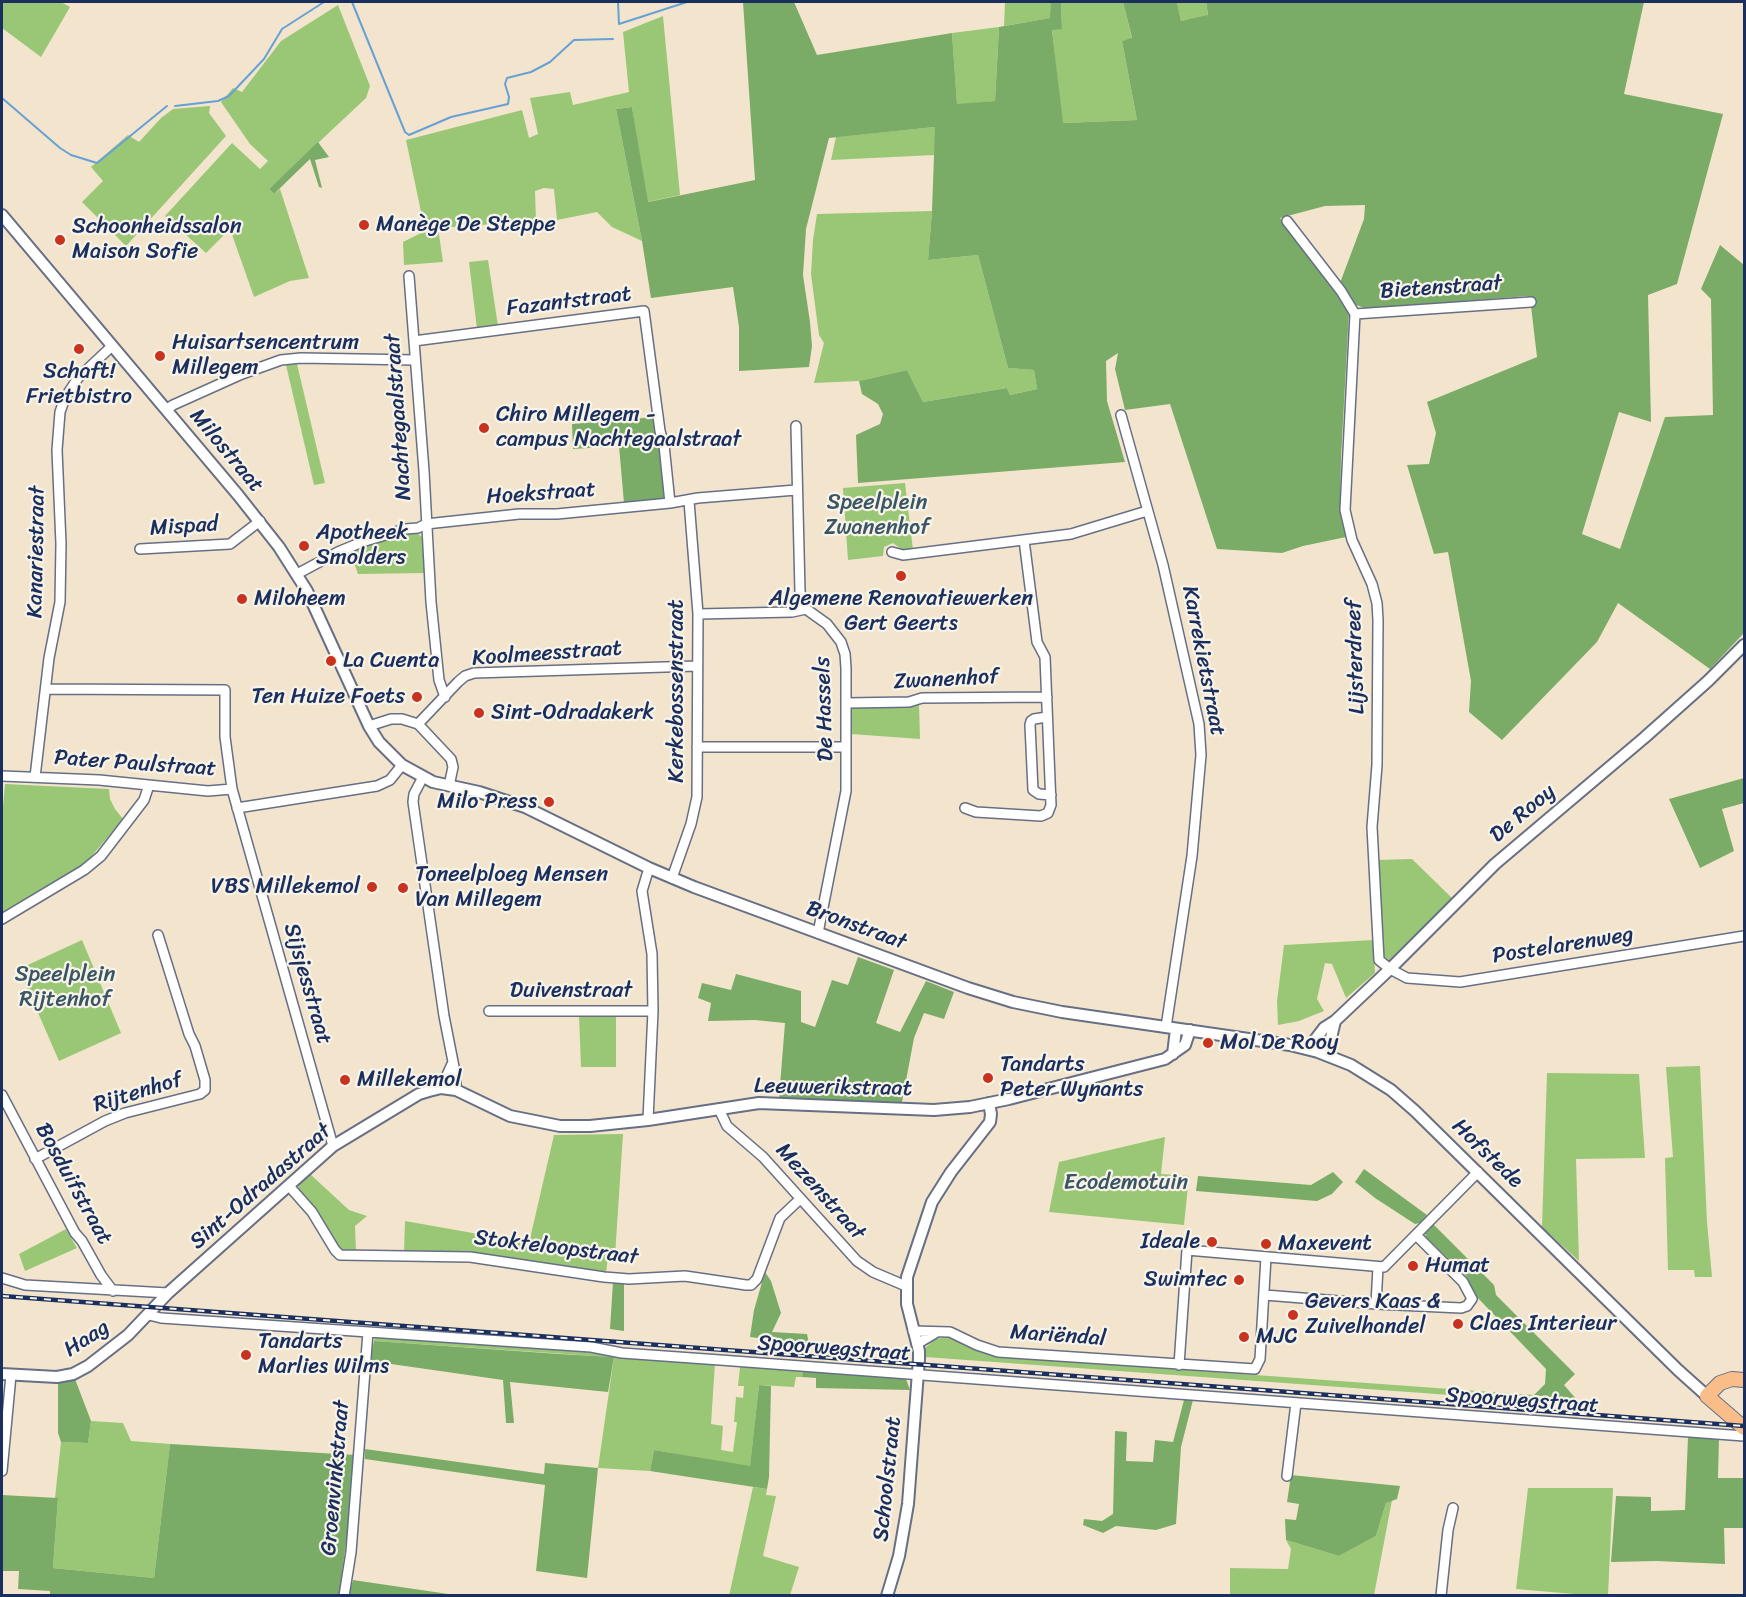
<!DOCTYPE html>
<html>
<head>
<meta charset="utf-8">
<style>
  body { margin:0 }
  #map { position:relative; width:1746px; height:1597px; overflow:hidden; background:#f3e5cd; font-family:Sriracha,sans-serif }
  canvas { display:block }
  .frame { position:absolute; inset:0; border:3px solid #1b2f5e; pointer-events:none }
</style>
</head>
<body>
<div id="map">
<canvas width="1746" height="1597"></canvas>
<div class="frame"></div>
</div>
<script>
const ctx = document.querySelector('canvas').getContext('2d');
ctx.lineJoin = 'round';
function fill(path, color) {
  ctx.fillStyle = color;
  ctx.fill(path, 'evenodd');
}
function toPath(rows) {
  const path = new Path2D();
  for (const r of rows) {
    path.moveTo(r[0], r[1]);
    for (let i = 2; i < r.length; i += 2) path.lineTo(r[i], r[i + 1]);
  }
  return path;
}
function strokePath(path, color, width, dash) {
  ctx.strokeStyle = color;
  ctx.lineWidth = width;
  ctx.lineCap = dash ? 'butt' : 'round';
  ctx.setLineDash(dash || []);
  ctx.stroke(path);
}
function label(font, color, halo, rows, align = 'center') {
  ctx.font = font + ' Sriracha,sans-serif';
  ctx.lineWidth = 4.5;
  ctx.setLineDash([]);
  ctx.textBaseline = 'middle';
  ctx.strokeStyle = halo;
  ctx.fillStyle = color;
  for (const [text, x, y, turn = 0] of rows) {
    ctx.save();
    ctx.translate(x, y);
    ctx.rotate((+turn || 0) * Math.PI / 180);
    ctx.textAlign = isNaN(turn) ? turn : align;
    if (halo) ctx.strokeText(text, 0, 0);
    ctx.fillText(text, 0, 0);
    ctx.restore();
  }
}
fill(toPath([
  [2,2,61,2,70,7,41,57,2,28],
  [1005,2,1051,2,1051,18,1004,26],
  [1061,2,1123,2,1132,39,1122,41,1137,120,1062,123,1052,29,1062,29],
  [1177,2,1206,2,1208,16,1181,21],
  [338,5,370,86,366,98,269,189,274,194,280,189,309,278,290,281,254,297,230,229,206,253,165,216,232,143,260,169,268,161,250,144,221,102,233,88,242,92,281,41],
  [663,16,680,195,647,202,632,107,616,109,642,241,612,227,597,212,557,220,554,189,544,188,535,191,536,221,438,228,443,262,404,265,403,242,425,231,406,140,522,110,529,138,538,134,530,98,570,92,573,105,629,92,623,32],
  [999,27,995,101,957,105,952,33],
  [210,106,209,113,226,136,126,246,82,202,103,181,91,167,128,135,139,142,161,118,173,109],
  [935,127,935,155,831,160,836,137],
  [932,211,928,260,978,255,1008,368,1034,370,1037,389,1010,395,1007,388,923,402,907,370,859,381,814,383,824,343,819,335,811,274,813,240,817,214],
  [488,260,498,326,477,329,469,262],
  [297,364,325,483,314,485,286,365],
  [905,483,913,550,904,551,893,543,884,547,883,556,848,560,843,488],
  [416,532,424,539,425,573,358,574,350,551,405,533],
  [919,704,920,739,851,734,851,707,909,707],
  [5,784,109,789,110,799,115,809,123,819,85,864,2,914,2,817],
  [1412,859,1452,898,1389,960,1384,956,1376,860],
  [82,940,121,1033,59,1061,19,969],
  [1373,940,1375,973,1346,998,1332,964,1325,963,1317,999,1324,1011,1299,1021,1278,1025,1277,1001,1284,945],
  [616,1014,616,1067,581,1067,579,1015],
  [1700,1066,1707,1222,1712,1277,1695,1277,1694,1270,1668,1270,1665,1158,1673,1157,1666,1067],
  [1547,1073,1639,1074,1645,1158,1576,1159,1579,1261,1542,1227],
  [623,1134,615,1256,608,1256,606,1273,480,1253,404,1252,405,1221,529,1243,554,1135],
  [1165,1137,1161,1174,1189,1176,1184,1225,1049,1212,1059,1162],
  [310,1174,349,1210,367,1216,355,1226,356,1252,343,1252,338,1248,300,1195,298,1189,300,1182],
  [66,1229,77,1248,25,1271,19,1254],
  [381,1335,611,1352,610,1357,374,1341,375,1338],
  [948,1337,988,1354,1005,1357,1534,1395,1533,1401,925,1357,925,1348,935,1339],
  [614,1357,715,1363,711,1424,723,1426,721,1450,733,1452,737,1422,734,1422,736,1397,743,1398,744,1386,738,1386,740,1367,803,1371,802,1377,796,1377,794,1387,759,1385,750,1467,654,1450,650,1471,598,1468],
  [91,1421,123,1423,131,1441,170,1444,154,1578,53,1568,58,1498,55,1498,61,1442,88,1443],
  [753,1487,767,1489,766,1495,776,1496,763,1556,799,1567,790,1595,729,1596],
  [1528,1488,1613,1488,1608,1595,1586,1595,1516,1589],
  [1392,1500,1374,1595,1230,1596,1230,1568,1288,1569,1291,1549,1286,1540,1339,1556,1376,1536,1386,1503]
]), '#99c776');
fill(toPath([
  [743,2,794,2,817,55,952,33,957,104,995,101,999,27,1050,18,1051,2,1061,2,1062,29,1052,30,1063,123,1137,120,1122,41,1132,38,1123,2,1177,2,1181,21,1208,15,1206,2,1644,2,1624,94,1723,114,1677,284,1648,295,1651,422,1619,412,1582,534,1620,549,1665,417,1713,415,1711,299,1701,289,1720,245,1744,265,1744,633,1710,669,1618,603,1597,642,1502,740,1469,712,1471,681,1448,552,1434,554,1407,465,1429,464,1436,433,1427,402,1537,357,1531,306,1527,296,1367,309,1356,305,1340,283,1364,219,1365,205,1325,206,1280,218,1349,311,1341,458,1340,511,1346,537,1303,546,1282,553,1217,549,1170,404,1125,410,1115,369,1118,353,1106,361,1107,401,1125,462,858,483,856,435,880,424,883,414,878,404,862,394,859,381,907,370,923,402,1007,388,1010,395,1037,389,1034,370,1008,368,978,255,928,260,932,211,935,127,829,138,806,229,803,275,810,322,812,346,809,367,739,371,739,327,733,287,651,298,642,241,616,109,632,107,648,202,755,180],
  [318,142,329,157,315,160,322,188,319,187,310,159,274,194,269,189],
  [655,417,666,499,624,503,619,446,573,449,572,424],
  [1744,778,1744,803,1722,809,1734,851,1700,868,1669,799],
  [858,957,894,970,876,1023,900,1032,926,981,954,992,944,1019,924,1013,914,1038,902,1102,779,1098,785,1023,755,1020,708,1021,711,1003,698,998,702,983,731,990,736,974,801,991,801,1022,815,1027,832,980,848,985],
  [1364,1169,1427,1215,1420,1223,1415,1224,1375,1198,1355,1182],
  [1333,1172,1343,1182,1332,1194,1317,1201,1196,1191,1198,1176,1311,1185],
  [1433,1224,1494,1285,1496,1295,1575,1374,1564,1385,1578,1401,1534,1395,1545,1384,1546,1369,1475,1295,1466,1276,1426,1237,1425,1233],
  [765,1272,771,1281,781,1313,772,1332,807,1334,809,1344,750,1337,754,1310],
  [613,1282,624,1284,624,1331,610,1329],
  [374,1341,559,1354,614,1357,608,1392,510,1382,514,1423,506,1423,503,1380,370,1361],
  [803,1371,906,1379,910,1390,816,1388,816,1378,802,1377],
  [75,1379,91,1421,88,1443,61,1442,58,1433,58,1382],
  [759,1385,771,1386,769,1477,767,1489,650,1471,654,1450,750,1466],
  [1184,1400,1193,1400,1181,1447,1176,1524,1156,1530,1116,1526,1103,1533,1083,1525,1084,1519,1102,1521,1113,1514,1115,1431,1127,1432,1126,1461,1153,1462,1155,1440,1173,1442],
  [1688,1437,1719,1439,1718,1478,1744,1478,1744,1528,1724,1528,1725,1564,1656,1561,1611,1562,1616,1496,1651,1497,1651,1511,1685,1510],
  [170,1444,355,1455,347,1535,339,1595,50,1595,50,1591,18,1589,19,1571,2,1571,2,1495,58,1498,53,1568,154,1578],
  [365,1449,544,1474,545,1463,598,1468,587,1578,536,1571,545,1485,365,1459],
  [1291,1475,1400,1486,1397,1499,1386,1503,1376,1536,1339,1556,1286,1540,1285,1519,1296,1520,1299,1504,1287,1502],
  [353,1580,455,1595,349,1595]
]), '#7aac67');
strokePath(toPath([
  [352,2,405,132,409,135,451,117,508,104,509,97,505,84,507,78,531,72,550,62,574,40,613,39],
  [618,2,619,24,687,2],
  [2,98,60,148,71,155,97,163,167,106],
  [175,106,218,101,229,96,264,59,282,29,324,2]
]), '#66a1d6', 2);
const minor = toPath([
  [1287,221,1341,291,1355,314,1345,510,1352,540,1372,584,1377,603,1378,620,1377,765,1372,827,1379,960,1390,969,1407,978,1460,982,1744,936],
  [409,276,424,471,431,602,439,680,445,697],
  [1355,314,1531,302],
  [414,341,644,311,660,431,664,445,670,503],
  [166,410,173,405,242,374,281,360,301,358,415,360],
  [1121,415,1163,565,1199,724,1201,755,1192,856,1166,1027],
  [796,426,800,592,806,609,827,624,841,642,845,654,846,668,846,791,818,933],
  [140,549,230,544,260,521],
  [892,552,903,555,1071,534,1147,511],
  [297,574,338,552,362,542,405,529,418,528,426,524,519,514,557,514,670,503,698,498,796,490],
  [698,614,792,612,806,609],
  [46,689,225,690,225,737,232,789,333,1146],
  [847,703,909,702,922,698,1047,697],
  [1047,717,1034,719,1031,721,1030,725,1033,790,1039,794,1051,795],
  [418,724,458,682,465,676,474,673,697,666],
  [369,726,391,719,402,719,418,724,451,759,453,767,449,786],
  [697,747,846,747],
  [2,776,99,780,208,791,232,789],
  [35,777,49,658,60,602,61,544,57,450,60,412,65,398,78,378,112,346],
  [423,777,414,794,413,802,444,1016,456,1077,456,1090],
  [237,808,377,786,390,780,402,765],
  [965,808,976,812,1041,816,1048,813,1051,805,1045,657,1037,642,1024,540],
  [672,878,691,824,697,797,698,614,689,501],
  [2,919,84,870,101,856,144,800,149,785],
  [489,1011,653,1011],
  [441,1088,452,1064],
  [2,1095,75,1233,82,1241,101,1275,113,1291],
  [719,1109,727,1126,763,1157,857,1261,873,1272,906,1286],
  [648,1120,653,1011,652,954,642,891,649,868],
  [35,1159,105,1121,125,1113,200,1094,205,1090,205,1080,195,1046,189,1034,158,935],
  [289,1186,312,1212,335,1250,340,1255,470,1257,604,1277,629,1279,685,1276,746,1285,751,1285,757,1279,780,1218,800,1199],
  [2,1278,25,1285,168,1293],
  [1265,1295,1376,1304,1461,1308,1467,1306,1472,1299,1463,1282,1416,1235],
  [1376,1304,1378,1267],
  [149,1315,161,1318,591,1347,622,1353,720,1360,1744,1436],
  [913,1331,950,1332,977,1345,998,1352,1255,1369,1260,1359,1266,1257],
  [917,1344,937,1332],
  [1179,1365,1187,1250,1384,1267,1478,1172],
  [2,1471,11,1375],
  [1287,1476,1296,1403],
  [344,1596,351,1552,368,1332],
  [1441,1596,1448,1530,1453,1508]
]);
const tertiary = toPath([
  [2,215,238,495,279,547,307,591,369,726,379,742,402,765,433,782,479,792,525,807,649,868,694,887,968,988,1013,1002,1062,1012,1290,1045,1318,1052,1351,1065,1391,1090,1415,1111,1678,1370,1707,1396],
  [1308,1049,1324,1028,1335,1021,1390,969,1495,864,1644,738,1708,681,1744,645],
  [1173,1054,1176,1029],
  [1327,1055,1335,1021],
  [2,1374,57,1377,73,1374,88,1366,128,1335,168,1293,333,1146,419,1094,429,1091,441,1088,456,1090,510,1116,560,1126,590,1126,648,1120,759,1103,934,1110,970,1107,1009,1099,1165,1059,1185,1045,1190,1030],
  [887,1596,899,1556,908,1504,919,1359,919,1351,907,1304,907,1277,932,1202,951,1172,990,1122,991,1114,989,1103]
]);
const primary = toPath([
  [1744,1380,1732,1379,1720,1383,1707,1396,1744,1428]
]);
strokePath(minor, '#676f85', 12);
strokePath(tertiary, '#676f85', 14);
strokePath(primary, '#676f85', 16);
strokePath(minor, '#fff', 9);
strokePath(tertiary, '#fff', 10);
strokePath(primary, '#f8bd89', 14);
const rail = toPath([
  [2,1296,1744,1426]
]);
strokePath(rail, '#1b2f5e', 4.5);
strokePath(rail, '#f7f3e8', 2, [7]);
for (const [x, y, r, color] of [
  [364,225,6,"#c8321e"],
  [60,240,6,"#c8321e"],
  [79,349,6,"#c8321e"],
  [160,356,6,"#c8321e"],
  [484,428,6,"#c8321e"],
  [304,546,6,"#c8321e"],
  [901,576,6,"#c8321e"],
  [242,599,6,"#c8321e"],
  [331,661,6,"#c8321e"],
  [417,697,6,"#c8321e"],
  [479,713,6,"#c8321e"],
  [549,802,6,"#c8321e"],
  [372,887,6,"#c8321e"],
  [403,888,6,"#c8321e"],
  [1208,1043,6,"#c8321e"],
  [988,1078,6,"#c8321e"],
  [345,1080,6,"#c8321e"],
  [1212,1242,6,"#c8321e"],
  [1266,1244,6,"#c8321e"],
  [1413,1266,6,"#c8321e"],
  [1239,1280,6,"#c8321e"],
  [1293,1315,6,"#c8321e"],
  [1458,1324,6,"#c8321e"],
  [1244,1337,6,"#c8321e"],
  [246,1355,6,"#c8321e"]
]) {
  const dot = new Path2D();
  dot.arc(x, y, r, 0, 2 * Math.PI);
  ctx.fillStyle = color;
  ctx.fill(dot);
  strokePath(dot, '#f7f3e8', 2);
}
label('22px', '#1b2f5e', '#f7f3e8', [
  ["Manège De Steppe",376,225],
  ["Schoonheidssalon",72,227],
  ["Maison Sofie",72,252],
  ["Huisartsencentrum",172,343],
  ["Millegem",172,368],
  ["Schaft!",79,372,"center"],
  ["Frietbistro",79,397,"center"],
  ["Chiro Millegem -",496,415],
  ["campus Nachtegaalstraat",496,440],
  ["Apotheek",316,533],
  ["Smolders",316,558],
  ["Miloheem",254,599],
  ["Algemene Renovatiewerken",901,599,"center"],
  ["Gert Geerts",901,624,"center"],
  ["La Cuenta",343,661],
  ["Ten Huize Foets",405,697,"right"],
  ["Sint-Odradakerk",491,713],
  ["Milo Press",537,802,"right"],
  ["Toneelploeg Mensen",415,875],
  ["Van Millegem",415,900],
  ["VBS Millekemol",360,887,"right"],
  ["Mol De Rooy",1220,1043],
  ["Tandarts",1000,1065],
  ["Peter Wynants",1000,1090],
  ["Millekemol",357,1080],
  ["Ideale",1200,1242,"right"],
  ["Maxevent",1278,1244],
  ["Humat",1425,1266],
  ["Swimtec",1227,1280,"right"],
  ["Gevers Kaas &",1305,1302],
  ["Zuivelhandel",1305,1327],
  ["Claes Interieur",1470,1324],
  ["MJC",1256,1337],
  ["Tandarts",258,1342],
  ["Marlies Wilms",258,1367]
], 'left');
label('22px', '#1b2f5e', '#f7f3e8', [
  ["Bietenstraat",1441,288,-4],
  ["Fazantstraat",569,302,-7],
  ["Nachtegaalstraat",399,417,-94],
  ["Milostraat",226,451,50],
  ["Hoekstraat",541,494,-4],
  ["Mispad",184,527,-4],
  ["Kanariestraat",37,552,-89],
  ["Koolmeesstraat",547,654,-4],
  ["Lijsterdreef",1356,657,-92],
  ["Karrekietstraat",1203,661,79],
  ["Zwanenhof",946,680,-3],
  ["Kerkebossenstraat",677,691,-90],
  ["De Hassels",825,709,-92],
  ["Pater Paulstraat",135,764,4],
  ["De Rooy",1523,814,-40],
  ["Bronstraat",856,926,20],
  ["Postelarenweg",1563,946,-9],
  ["Sijsjesstraat",307,984,74],
  ["Duivenstraat",571,991],
  ["Leeuwerikstraat",833,1088,1],
  ["Rijtenhof",138,1093,-17],
  ["Hofstede",1487,1154,44],
  ["Bosduifstraat",73,1184,61],
  ["Sint-Odradastraat",261,1187,-41],
  ["Mezenstraat",820,1192,48],
  ["Stokteloopstraat",556,1248,7],
  ["Mariëndal",1058,1336,4],
  ["Haag",87,1339,-33],
  ["Spoorwegstraat",834,1349,4],
  ["Spoorwegstraat",1522,1401,4],
  ["Groenvinkstraat",336,1478,-85],
  ["Schoolstraat",888,1479,-84]
]);
label('22px', '#3a5564', '#f7f3e8', [
  ["Speelplein",877,503],
  ["Zwanenhof",877,528],
  ["Speelplein",65,975],
  ["Rijtenhof",65,1000],
  ["Ecodemotuin",1126,1183]
]);
</script>
</body>
</html>
